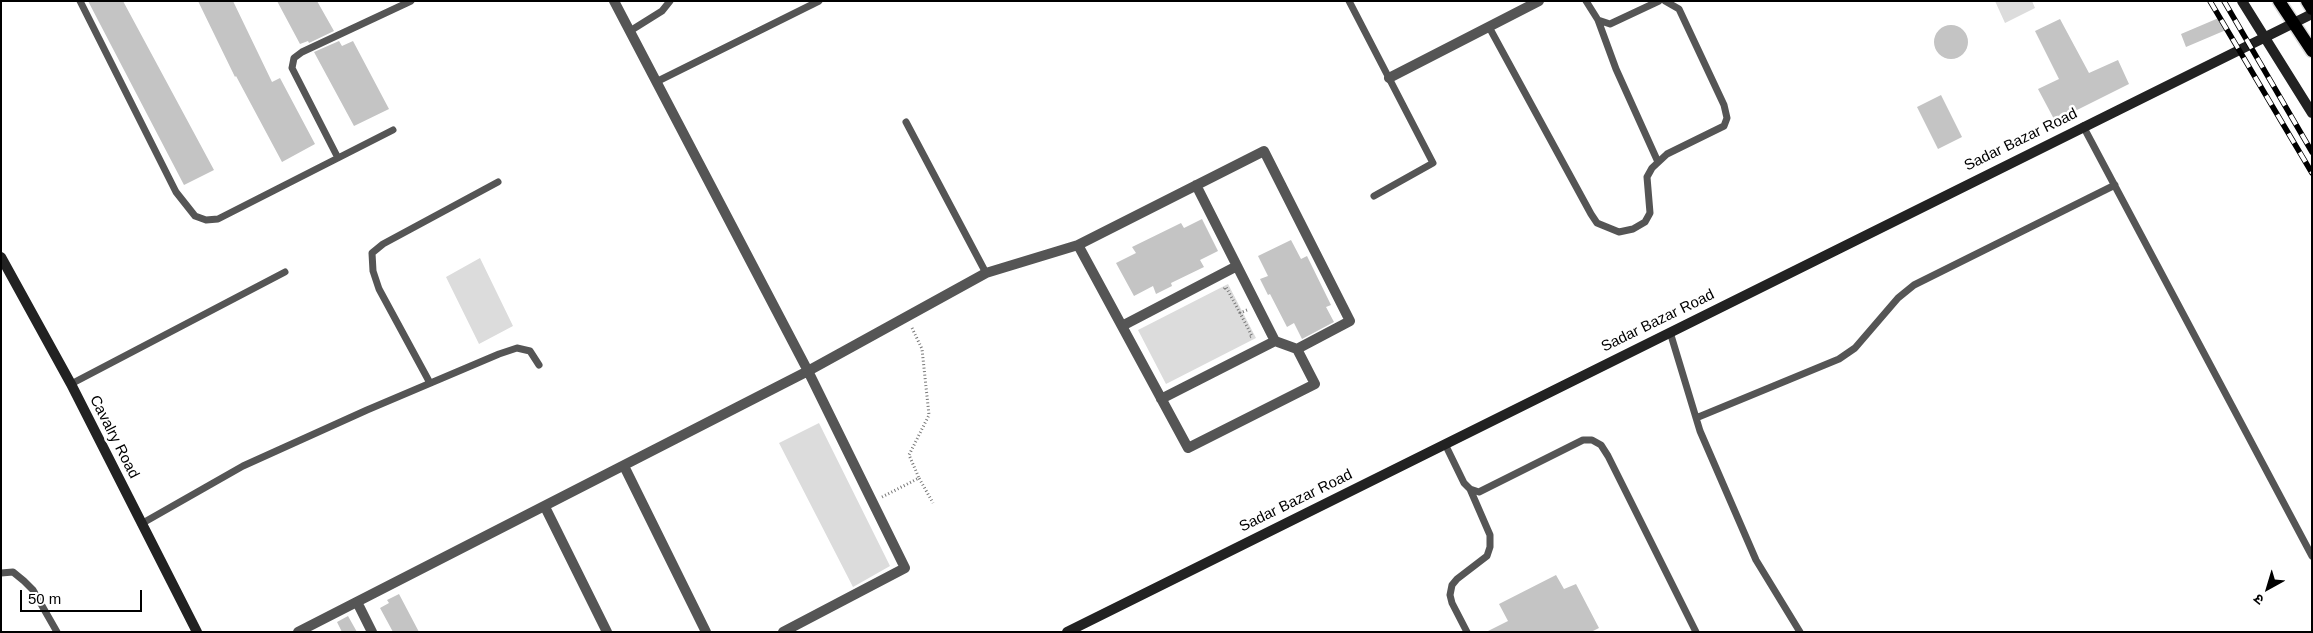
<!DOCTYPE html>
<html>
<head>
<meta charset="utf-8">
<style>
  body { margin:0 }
  #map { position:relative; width:2313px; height:633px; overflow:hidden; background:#fff; font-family:Helvetica,"Noto Sans Devanagari",sans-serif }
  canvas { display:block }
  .frame { position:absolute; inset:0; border:2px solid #000; pointer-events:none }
  .north { position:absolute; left:2243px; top:563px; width:50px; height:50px; -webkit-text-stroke:4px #fff; paint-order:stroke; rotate:219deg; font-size:14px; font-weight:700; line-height:20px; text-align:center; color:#000 }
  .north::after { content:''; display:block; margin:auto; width:18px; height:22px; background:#000; clip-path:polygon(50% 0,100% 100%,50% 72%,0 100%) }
  .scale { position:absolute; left:20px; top:590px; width:122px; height:22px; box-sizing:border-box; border:2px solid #000; border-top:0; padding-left:6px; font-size:15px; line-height:18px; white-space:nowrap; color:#000; -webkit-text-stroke:4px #fff; paint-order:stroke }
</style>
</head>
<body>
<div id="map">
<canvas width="2313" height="633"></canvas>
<div class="frame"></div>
<div class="north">उ</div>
<div class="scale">50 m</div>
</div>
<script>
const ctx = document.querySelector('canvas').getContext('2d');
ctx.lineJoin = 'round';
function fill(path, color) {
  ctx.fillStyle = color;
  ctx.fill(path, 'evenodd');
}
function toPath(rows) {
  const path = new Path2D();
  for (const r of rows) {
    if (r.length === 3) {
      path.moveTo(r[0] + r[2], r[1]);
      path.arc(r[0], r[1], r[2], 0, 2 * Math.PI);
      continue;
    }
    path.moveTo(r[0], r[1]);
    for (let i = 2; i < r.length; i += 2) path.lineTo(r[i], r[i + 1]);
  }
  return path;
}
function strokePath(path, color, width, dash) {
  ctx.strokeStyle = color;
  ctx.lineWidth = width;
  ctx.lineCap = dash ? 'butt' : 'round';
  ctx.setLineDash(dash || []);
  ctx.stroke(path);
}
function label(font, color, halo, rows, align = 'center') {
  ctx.font = font + ' Helvetica,sans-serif';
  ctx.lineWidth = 5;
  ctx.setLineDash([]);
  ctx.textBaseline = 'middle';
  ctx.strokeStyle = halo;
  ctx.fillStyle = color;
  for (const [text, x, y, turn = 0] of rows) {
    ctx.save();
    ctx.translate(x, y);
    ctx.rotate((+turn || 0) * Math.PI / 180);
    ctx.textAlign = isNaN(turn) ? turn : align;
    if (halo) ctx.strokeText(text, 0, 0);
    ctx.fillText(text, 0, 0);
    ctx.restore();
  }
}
fill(toPath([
  [1995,1,2032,1,2035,8,2005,23],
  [480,258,513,326,479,344,446,277],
  [1228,284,1256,338,1166,384,1138,330],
  [819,423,890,566,853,587,779,443]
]), '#dcdcdc');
fill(toPath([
  [88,1,123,1,214,170,184,185],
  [198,1,233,1,272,82,280,78,315,144,282,162,236,76,235,77],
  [277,1,317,1,334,31,309,43,308,41,300,44],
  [2221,17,2226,30,2186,47,2181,34],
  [2060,19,2089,73,2118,60,2129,84,2055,121,2038,89,2059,79,2035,31],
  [1951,42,17],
  [339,41,342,46,353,41,389,109,354,126,314,52],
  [1941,95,1962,137,1938,149,1917,107],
  [1202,219,1218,251,1200,260,1204,267,1171,283,1172,286,1156,294,1153,286,1134,296,1116,263,1136,253,1132,247,1181,223,1184,228],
  [1291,240,1301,259,1307,256,1331,305,1326,307,1334,322,1302,339,1294,323,1287,327,1270,294,1268,295,1260,279,1268,276,1258,256],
  [1556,575,1564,589,1576,584,1599,628,1591,632,1486,632,1508,621,1499,604],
  [399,594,419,632,393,632,380,608,389,603,387,600],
  [348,616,357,632,342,632,337,622]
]), '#c4c4c4');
const primary = toPath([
  [2279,1,2312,51],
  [2307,1,2312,9]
]);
strokePath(primary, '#dbdbdb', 15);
strokePath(toPath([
  [1224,289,1226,287,1240,313],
  [1247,310,1240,313,1252,336,1250,337],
  [912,328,922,349,929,415,909,455,919,478],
  [882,497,919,478,933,503]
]), '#777', 3, [1, 2.5]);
strokePath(toPath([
  [80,1,176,192,195,216,206,220,218,219,393,130],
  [1349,1,1433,163,1374,196],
  [1586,1,1598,20,1610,24,1659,1],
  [1598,20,1616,69,1658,162],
  [1489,27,1591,214,1597,223,1619,232,1633,229,1645,222,1650,213,1647,177,1652,168,1667,154,1724,126,1727,118,1724,105,1679,9,1665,1],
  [630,31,662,11,670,1],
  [656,82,819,1],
  [906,122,986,273],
  [2083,126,2312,556],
  [338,158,292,68,294,58,302,52,411,1],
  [1670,332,1700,431,1756,560,1800,632],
  [430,383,379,289,373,271,372,253,383,244,498,182],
  [71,384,285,272],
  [1696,418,1839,359,1855,348,1898,298,1914,285,2115,185],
  [1445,444,1464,483,1470,489,1479,492,1583,440,1592,440,1601,445,1608,456,1696,632],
  [141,524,243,466,367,410,499,354,517,348,530,351,539,365],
  [1,573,13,572,24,581,33,590,57,632],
  [1467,632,1452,603,1450,595,1452,585,1457,579,1487,556,1490,547,1490,535,1470,489]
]), '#555', 7);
strokePath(toPath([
  [614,1,808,371,905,568,783,632],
  [1389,78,1539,1],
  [1122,326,1237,266],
  [1275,341,1297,349],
  [1161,399,1275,341,1196,185],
  [624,466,706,632],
  [545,507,607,632],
  [357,602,372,632],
  [298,632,808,371,986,273,1078,245,1264,151,1350,321,1297,349,1315,384,1188,448,1078,245]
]), '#555', 10);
strokePath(toPath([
  [2242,1,2312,113],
  [1,257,71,384,197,632],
  [1067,632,2312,14]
]), '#222', 10);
strokePath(primary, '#000', 12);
const rail = toPath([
  [2210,1,2312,173],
  [2224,1,2312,152]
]);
strokePath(rail, '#000', 5.5);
strokePath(rail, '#fff', 4, [11]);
label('15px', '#000', '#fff', [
  ["Sadar Bazar Road",2021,140,-26],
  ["Sadar Bazar Road",1658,321,-26],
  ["Cavalry Road",114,437,63],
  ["Sadar Bazar Road",1296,501,-26]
]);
</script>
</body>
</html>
